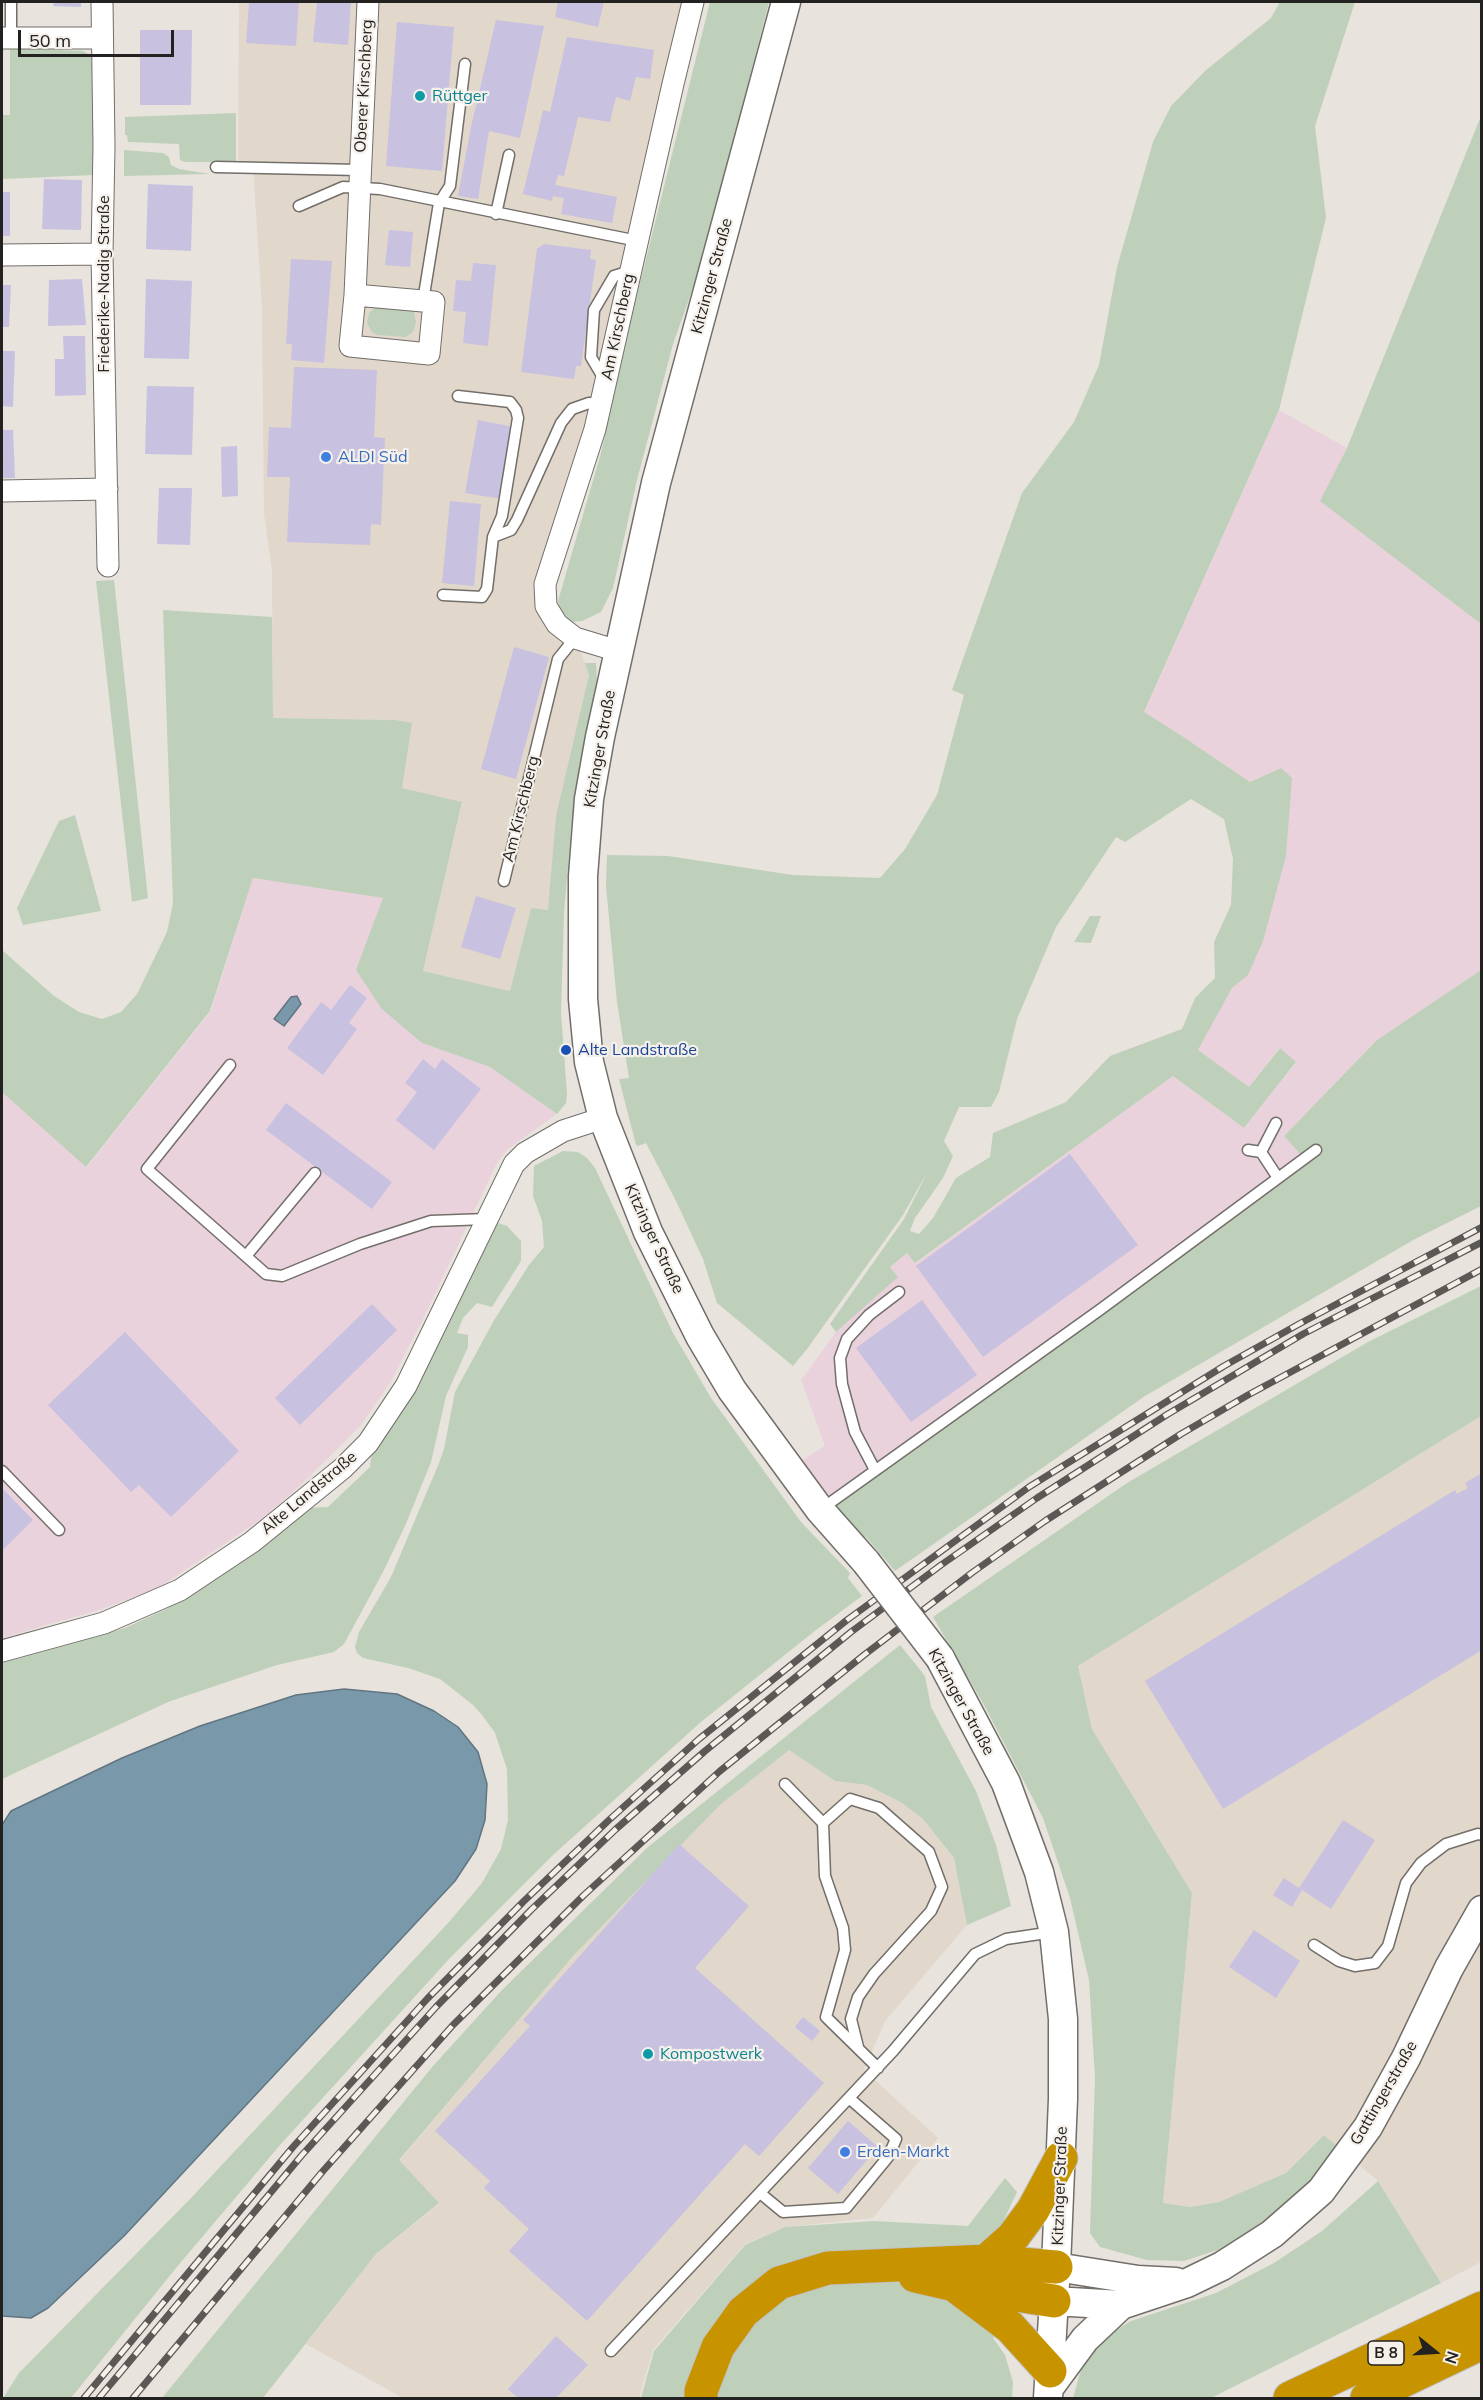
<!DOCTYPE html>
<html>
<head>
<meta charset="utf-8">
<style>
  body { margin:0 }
  #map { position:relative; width:1483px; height:2400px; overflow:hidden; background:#e8e3dd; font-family:Mulish,sans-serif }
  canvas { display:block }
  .frame { position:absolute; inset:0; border:3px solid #242220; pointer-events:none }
  .north { position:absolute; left:1405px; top:2322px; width:60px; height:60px; -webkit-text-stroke:4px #f5f0ea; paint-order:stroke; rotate:108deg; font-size:16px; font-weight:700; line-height:24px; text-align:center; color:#242220 }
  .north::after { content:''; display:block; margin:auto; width:21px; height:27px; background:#242220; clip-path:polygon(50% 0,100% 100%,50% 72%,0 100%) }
  .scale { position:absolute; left:18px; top:30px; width:156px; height:27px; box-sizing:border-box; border:3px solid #242220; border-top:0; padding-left:8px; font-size:18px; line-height:21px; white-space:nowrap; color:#242220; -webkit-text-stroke:4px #f5f0ea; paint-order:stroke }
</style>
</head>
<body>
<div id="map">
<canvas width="1483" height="2400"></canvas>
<div class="frame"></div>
<div class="north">N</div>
<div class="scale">50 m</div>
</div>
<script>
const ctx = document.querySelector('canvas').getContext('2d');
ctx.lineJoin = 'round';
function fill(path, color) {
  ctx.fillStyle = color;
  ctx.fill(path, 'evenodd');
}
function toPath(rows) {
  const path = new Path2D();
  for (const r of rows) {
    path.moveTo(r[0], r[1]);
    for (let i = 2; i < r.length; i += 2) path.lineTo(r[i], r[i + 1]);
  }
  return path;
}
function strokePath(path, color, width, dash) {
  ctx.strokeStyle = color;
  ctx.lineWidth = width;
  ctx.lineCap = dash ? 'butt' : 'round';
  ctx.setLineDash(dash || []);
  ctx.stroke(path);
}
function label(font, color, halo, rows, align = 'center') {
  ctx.font = font + ' Mulish,sans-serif';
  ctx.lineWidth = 4.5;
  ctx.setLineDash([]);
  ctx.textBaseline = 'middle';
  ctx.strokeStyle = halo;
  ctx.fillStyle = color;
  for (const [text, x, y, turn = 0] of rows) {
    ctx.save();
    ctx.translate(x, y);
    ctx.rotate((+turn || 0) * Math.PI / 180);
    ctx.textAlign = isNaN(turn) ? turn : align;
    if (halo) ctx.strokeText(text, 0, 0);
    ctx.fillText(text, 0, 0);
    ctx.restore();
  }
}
fill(toPath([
  [239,2,693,2,606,384,552,603,576,640,589,674,548,910,531,908,510,991,423,971,462,803,402,788,395,720,273,718,272,572,264,514,262,307,253,167,238,167],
  [1481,1416,1481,2262,1441,2283,1378,2181,1324,2135,1286,2173,1219,2202,1190,2207,1163,2203,1192,1893,1092,1729,1078,1666],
  [789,1750,835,1781,867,1785,902,1803,923,1819,954,1858,967,1925,885,2021,864,2070,938,2138,873,2218,785,2227,745,2244,653,2350,639,2398,403,2398,306,2344,376,2254,439,2204,399,2161,574,1955,720,1805]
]), '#e2d7cb');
fill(toPath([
  [1279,410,1347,448,1321,501,1481,624,1481,970,1377,1040,1284,1136,1302,1157,828,1500,802,1460,825,1446,801,1380,836,1332,897,1277,890,1267,907,1253,916,1263,1173,1076,1244,1128,1296,1063,1279,1048,1249,1087,1198,1050,1232,987,1248,975,1281,768,1250,782,1185,738,1144,713],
  [253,878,384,898,356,970,422,1043,490,1067,557,1114,508,1149,497,1163,423,1319,390,1383,361,1425,302,1484,263,1518,160,1587,102,1609,2,1638,2,1092,87,1167,211,1011]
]), '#ead2dd');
fill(toPath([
  [710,2,769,2,703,260,673,344,637,480,613,588,601,612,582,621,573,622,565,618,561,612,558,601,601,453,634,307],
  [1280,2,1355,2,1315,126,1326,218,1279,410,1144,712,1185,738,1250,782,1281,768,1292,778,1286,856,1263,941,1248,975,1232,988,1198,1050,1249,1087,1280,1048,1296,1062,1244,1128,1173,1076,915,1263,907,1253,890,1267,898,1277,836,1332,830,1324,904,1219,928,1171,903,1215,807,1349,793,1366,717,1303,703,1259,675,1199,646,1143,638,1146,636,1145,619,1079,629,1078,617,1002,606,886,607,855,668,856,793,875,880,878,905,849,937,795,964,695,952,690,1022,493,1074,422,1099,365,1117,267,1153,142,1171,106,1206,70,1271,18],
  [1191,799,1224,819,1233,859,1231,905,1214,942,1215,978,1195,998,1182,1029,1110,1056,1066,1102,993,1133,990,1157,956,1178,933,1218,919,1234,910,1231,915,1218,943,1178,953,1156,944,1141,959,1107,991,1107,999,1092,1017,1019,1056,927,1116,837,1125,842],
  [10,48,83,51,93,57,94,175,2,179,2,115,10,115],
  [236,113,236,162,185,162,180,160,179,144,128,142,127,135,125,135,125,117],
  [1481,116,1481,624,1320,501,1347,448],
  [124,150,163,153,169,157,171,165,179,169,210,174,124,176],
  [377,306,405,308,414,312,416,322,413,332,406,337,377,335,372,332,367,323,369,313],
  [114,580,148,898,132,902,96,581],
  [163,610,272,617,273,718,395,720,412,723,402,788,462,802,423,971,510,991,531,908,548,910,556,816,589,675,585,663,596,663,597,682,571,829,564,913,561,1013,567,1094,566,1103,557,1114,490,1067,422,1043,382,1009,356,970,383,898,253,878,210,1011,86,1167,2,1092,2,950,54,996,79,1012,102,1019,121,1012,137,994,167,932,173,903],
  [75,815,101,911,23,925,17,908,59,821],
  [1090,916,1101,916,1091,943,1074,942],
  [1481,970,1481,1206,1415,1239,1145,1396,895,1571,866,1537,860,1538,832,1505,1306,1161,1284,1136,1377,1040],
  [563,1151,578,1152,587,1158,595,1168,673,1333,711,1398,801,1522,850,1573,848,1578,862,1596,816,1630,701,1722,554,1854,449,1959,280,2145,176,2268,71,2398,3,2398,19,2373,191,2198,449,1922,482,1883,501,1849,508,1820,507,1769,495,1733,482,1715,473,1705,440,1679,408,1668,363,1658,357,1653,355,1647,359,1632,391,1577,439,1463,444,1449,455,1392,493,1322,529,1265,544,1247,542,1221,533,1196,534,1166],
  [498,1223,507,1226,521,1241,521,1261,492,1307,477,1303,463,1318,457,1333,468,1335,468,1347,446,1396,431,1462,405,1526,383,1572,344,1644,334,1652,277,1665,168,1702,2,1779,2,1661,125,1628,164,1610,235,1567,307,1508,328,1507,370,1467,373,1443,489,1226],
  [1481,1286,1481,1416,1078,1666,1092,1729,1192,1893,1163,2203,1190,2207,1219,2202,1286,2173,1324,2135,1344,2152,1310,2189,1230,2246,1184,2261,1147,2260,1100,2247,1090,2233,1095,2078,1089,1980,1070,1898,1043,1818,984,1705,933,1617,1127,1483,1368,1342],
  [900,1645,925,1676,931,1707,976,1791,996,1845,1011,1906,967,1925,954,1858,923,1819,902,1803,867,1785,835,1781,789,1750,720,1805,574,1955,399,2160,439,2203,376,2254,263,2398,162,2398,433,2066,502,1990,648,1847],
  [1005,2178,1017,2192,1001,2226,979,2250,777,2272,689,2398,641,2398,654,2351,745,2245,785,2227,874,2221,968,2226],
  [1378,2181,1441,2283,1211,2398,1073,2398,1082,2366,1095,2347,1111,2333,1131,2321,1216,2293,1274,2263,1322,2231],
  [875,2277,908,2285,962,2302,1000,2329,993,2338,1005,2355,1013,2382,1012,2398,715,2398,738,2340,781,2298,809,2284]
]), '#bed0ba');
const water = toPath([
  [297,996,301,1004,284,1026,274,1019,291,997,297,996],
  [344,1689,397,1694,434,1711,458,1727,478,1752,487,1784,485,1820,476,1849,455,1881,124,2236,48,2308,31,2318,2,2316,2,1825,11,1811,122,1758,200,1726,296,1695,344,1689]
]);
fill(water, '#7999aa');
strokePath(water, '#607581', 1.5);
fill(toPath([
  [54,2,81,2,81,7,53,6],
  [249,2,299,2,296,46,246,43],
  [317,2,351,2,348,45,313,42],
  [558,2,604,2,598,27,555,17],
  [496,20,544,26,520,138,489,131,478,199,458,196,471,127],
  [397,22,454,27,442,171,386,166],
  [140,30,192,30,191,105,140,105],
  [567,37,654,50,650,79,636,77,630,101,616,97,610,122,578,117,564,176,558,175,555,185,617,197,612,223,561,214,564,198,553,196,552,201,523,194,543,110,550,112],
  [44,179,82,180,81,230,42,229],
  [148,184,193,186,191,251,146,249],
  [2,192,10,192,10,236,2,236],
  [389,230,413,232,410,267,385,265],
  [544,244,591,250,590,259,596,260,581,366,576,366,574,379,521,372,537,249],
  [291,259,332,261,324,363,291,360,292,344,286,344],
  [473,263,496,265,488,346,463,343,466,312,453,311,456,280,471,281],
  [82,279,86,325,48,326,49,280],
  [146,279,192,281,189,359,144,358],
  [2,285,11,285,9,327,2,327],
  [63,336,85,336,86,395,55,396,55,359,64,359],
  [2,351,15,351,13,407,2,406],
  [294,367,377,370,374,437,385,438,381,525,371,524,370,545,287,542,290,477,267,477,269,427,291,428],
  [147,386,194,387,192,455,145,454],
  [478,420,514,427,502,499,465,493],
  [2,430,13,430,15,478,2,478],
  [237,446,238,496,222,497,221,447],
  [159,488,192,488,190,545,157,544],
  [450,501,481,504,474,586,442,583],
  [514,647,549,657,516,779,481,769],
  [476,896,516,908,500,959,461,947],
  [350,985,367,998,349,1023,357,1029,323,1075,287,1048,321,1002,331,1010],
  [423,1059,435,1069,442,1059,481,1089,434,1150,396,1120,417,1092,405,1083],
  [286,1103,392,1182,372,1209,266,1130],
  [1070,1154,1138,1245,983,1357,916,1266],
  [922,1300,977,1375,911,1422,856,1348],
  [372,1304,397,1330,300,1425,275,1398],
  [125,1332,239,1451,171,1517,139,1485,131,1492,48,1405],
  [1482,1473,1482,1650,1223,1809,1145,1681,1455,1490,1457,1494,1468,1488,1465,1483],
  [2,1488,33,1520,2,1551],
  [1343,1820,1375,1840,1331,1909,1302,1890,1292,1907,1273,1895,1284,1878,1299,1888],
  [679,1844,749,1906,695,1968,824,2083,759,2156,745,2144,587,2321,509,2251,529,2229,484,2188,490,2181,435,2131,530,2026,523,2020],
  [1254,1930,1300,1961,1276,1998,1229,1967],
  [803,2017,820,2031,812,2041,795,2027],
  [848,2121,878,2147,838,2194,808,2168],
  [556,2336,588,2365,556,2398,518,2398,508,2389]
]), '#c8c1e0');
const lane = toPath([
  [11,2,11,38],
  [216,167,360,170],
  [299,206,343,187,380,189,638,241],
  [496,214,509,155],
  [423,301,439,203,450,186,465,64],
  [604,379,591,357,594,310,614,276,630,271],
  [458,396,510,402,516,410,518,418,502,516,493,537],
  [443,595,482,597,487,589,493,537,511,530,517,520,561,423,572,409,589,403,601,405],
  [504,881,558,659,575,638],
  [230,1065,147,1169,266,1274,282,1276,360,1244,431,1221,487,1219],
  [1276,1123,1261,1152,1278,1178],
  [1248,1150,1261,1152],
  [246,1256,315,1173],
  [875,1470,855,1432,842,1384,840,1358,847,1339,869,1315,899,1292],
  [2,1471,59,1530],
  [820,1510,1101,1309,1316,1150],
  [785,1784,823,1823,825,1876,843,1928,845,1950,826,2017,878,2068],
  [823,1823,850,1799,879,1808,929,1852,942,1887,931,1911,874,1974,858,1997,851,2019,858,2047],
  [1314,1945,1339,1961,1355,1966,1375,1963,1388,1946,1406,1883,1421,1863,1446,1844,1478,1834,1482,1835],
  [760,2193,783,2212,846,2208,888,2157,896,2139,849,2098],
  [611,2351,893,2051,975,1954,1006,1939,1053,1932]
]);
const street = toPath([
  [102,2,104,146,102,254,108,566],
  [2,38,101,38],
  [2,255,102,254],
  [355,295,434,302,429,354,350,346,355,295,368,2],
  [2,491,107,489],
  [618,651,575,638,557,624,546,606,545,584,595,429,673,84,693,2],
  [2,1651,104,1623,180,1590,252,1542,343,1468,368,1443,406,1386,514,1164,525,1153,563,1131,603,1118]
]);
const secondary = toPath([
  [786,2,656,483,600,737,589,799,583,876,583,999,589,1062,603,1118,648,1232,700,1336,732,1390,820,1510,866,1562],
  [940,1658,1006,1783,1039,1872,1054,1932,1063,2019,1063,2099,1056,2267,1048,2398],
  [1056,2267,1138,2280,1176,2282],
  [1054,2301,1121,2305,1187,2283,1222,2266,1272,2234,1321,2191,1368,2127,1406,2058,1449,1968,1482,1910],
  [1049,2388,1085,2339,1121,2305]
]);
const highway = toPath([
  [986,2261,1013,2237,1033,2210,1061,2158],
  [915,2276,954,2285,1054,2301],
  [958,2288,1010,2327,1050,2371],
  [701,2398,701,2391,718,2347,743,2312,779,2283,828,2268,986,2261,1056,2267],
  [1290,2398,1482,2308],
  [1367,2398,1482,2343]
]);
strokePath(lane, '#726e69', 13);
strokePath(street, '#726e69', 23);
strokePath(secondary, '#726e69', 31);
strokePath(highway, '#c2c1c1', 35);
strokePath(lane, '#fff', 10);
strokePath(street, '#fff', 21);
strokePath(secondary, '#fff', 28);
strokePath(highway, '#c79400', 33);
const rail = toPath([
  [84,2398,293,2147,427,1999,524,1901,609,1820,699,1739,847,1620,1029,1487,1224,1366,1299,1324,1482,1227],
  [99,2398,302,2155,436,2007,531,1910,616,1829,705,1751,851,1632,941,1565,1037,1498,1168,1414,1303,1334,1482,1242],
  [133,2398,323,2171,453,2025,584,1895,720,1771,864,1655,973,1572,1045,1521,1181,1434,1248,1395,1482,1269]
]);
strokePath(rail, '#5b5855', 7);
strokePath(rail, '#f5f0ea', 4.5, [14]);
const secondaryBridge = toPath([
  [866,1562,940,1658]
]);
strokePath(secondaryBridge, '#726e69', 31, []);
strokePath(secondaryBridge, '#fff', 28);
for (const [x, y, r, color] of [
  [420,96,6,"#0f9aa8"],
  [326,457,6,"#3f7fe0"],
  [566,1050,6,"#1a4fb4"],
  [648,2054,6,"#0f9aa8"],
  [845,2152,6,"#3f7fe0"]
]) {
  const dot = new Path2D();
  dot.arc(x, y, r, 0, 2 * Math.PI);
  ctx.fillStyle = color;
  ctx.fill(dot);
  strokePath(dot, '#f5f0ea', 2);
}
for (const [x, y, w] of [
  [1386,2353,36]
]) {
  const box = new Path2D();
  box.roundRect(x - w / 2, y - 12, w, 24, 4.5);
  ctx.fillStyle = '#f5f0ea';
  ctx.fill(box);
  strokePath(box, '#242220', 1.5);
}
label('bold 15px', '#242220', null, [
  ["B 8",1386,2353]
]);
label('16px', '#242220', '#f5f0ea', [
  ["Oberer Kirschberg",364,86,-87],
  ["Kitzinger Straße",712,276,-75],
  ["Friederike-Nadig Straße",104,284,-90],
  ["Am Kirschberg",618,327,-78],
  ["Kitzinger Straße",600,749,-80],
  ["Am Kirschberg",521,809,-76],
  ["Kitzinger Straße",654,1239,65],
  ["Alte Landstraße",309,1493,-40],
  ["Kitzinger Straße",961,1702,61],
  ["Gattingerstraße",1384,2093,-60],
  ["Kitzinger Straße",1060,2186,-88]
]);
label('16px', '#0d838f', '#f5f0ea', [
  ["Rüttger",432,96],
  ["Kompostwerk",660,2054]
], 'left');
label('16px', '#366cbe', '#f5f0ea', [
  ["ALDI Süd",338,457],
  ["Erden-Markt",857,2152]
], 'left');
label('16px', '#164399', '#f5f0ea', [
  ["Alte Landstraße",578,1050]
], 'left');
</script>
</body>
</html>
